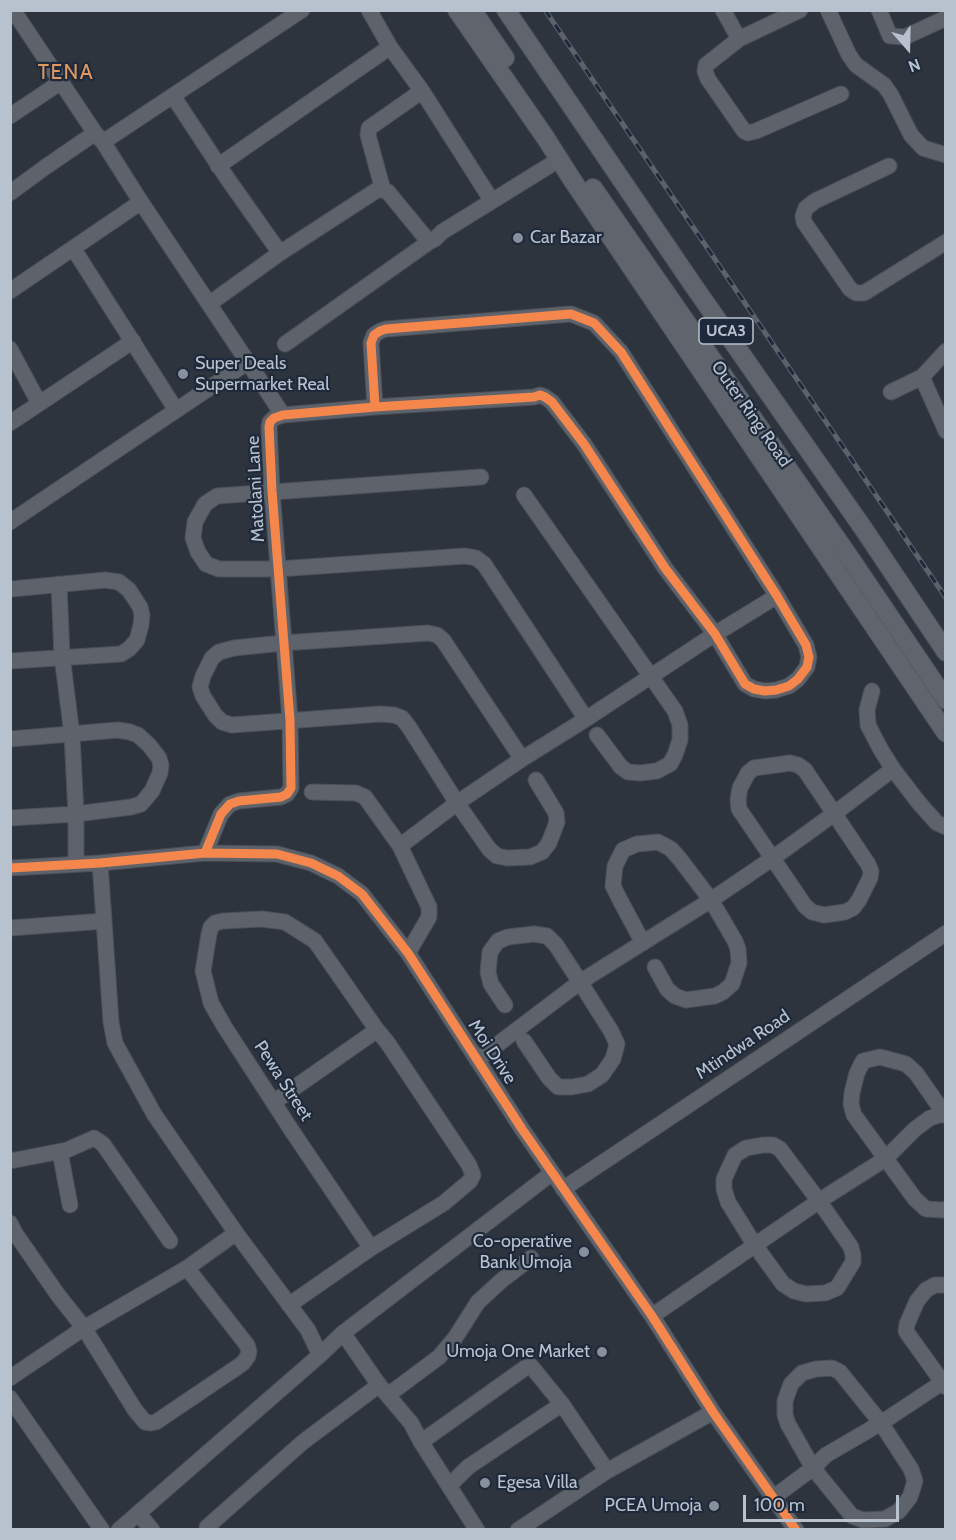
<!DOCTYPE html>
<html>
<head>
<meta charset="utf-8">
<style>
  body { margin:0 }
  #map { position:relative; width:956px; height:1540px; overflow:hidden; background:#2d343e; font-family:Cabin,sans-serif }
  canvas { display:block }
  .frame { position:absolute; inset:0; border:12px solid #b8c1ce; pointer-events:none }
  .north { position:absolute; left:878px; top:18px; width:60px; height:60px; -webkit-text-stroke:4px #1e2a3b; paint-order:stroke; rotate:160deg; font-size:16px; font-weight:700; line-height:24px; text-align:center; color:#b8c1ce }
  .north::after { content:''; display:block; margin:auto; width:21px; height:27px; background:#b8c1ce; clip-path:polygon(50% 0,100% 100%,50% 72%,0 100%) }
  .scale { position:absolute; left:743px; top:1495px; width:156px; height:27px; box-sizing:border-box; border:3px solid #b8c1ce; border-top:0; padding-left:8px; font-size:18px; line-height:21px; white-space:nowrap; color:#b8c1ce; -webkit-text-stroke:4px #1e2a3b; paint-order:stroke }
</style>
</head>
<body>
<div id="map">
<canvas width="956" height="1540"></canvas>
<div class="frame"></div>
<div class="north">N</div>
<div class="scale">100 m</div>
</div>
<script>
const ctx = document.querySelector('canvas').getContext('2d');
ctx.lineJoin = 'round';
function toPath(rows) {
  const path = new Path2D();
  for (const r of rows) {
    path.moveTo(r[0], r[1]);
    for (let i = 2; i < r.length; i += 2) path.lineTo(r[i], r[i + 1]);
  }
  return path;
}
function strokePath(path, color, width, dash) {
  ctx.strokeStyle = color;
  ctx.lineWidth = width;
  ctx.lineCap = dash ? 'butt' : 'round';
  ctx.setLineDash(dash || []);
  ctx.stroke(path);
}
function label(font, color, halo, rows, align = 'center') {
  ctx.font = font + ' Cabin,sans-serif';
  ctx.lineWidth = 4.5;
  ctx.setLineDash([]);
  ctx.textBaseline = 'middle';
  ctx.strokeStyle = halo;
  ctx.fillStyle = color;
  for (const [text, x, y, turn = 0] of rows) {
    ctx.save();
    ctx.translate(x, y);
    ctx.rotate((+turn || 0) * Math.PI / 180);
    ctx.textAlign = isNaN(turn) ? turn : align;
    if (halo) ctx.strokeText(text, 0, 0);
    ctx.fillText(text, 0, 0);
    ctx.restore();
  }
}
const minor = toPath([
  [13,10,95,133,103,142,141,202,283,415],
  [369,10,390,47,422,91,492,201],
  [723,10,739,39],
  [800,10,739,39,706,65,705,71,708,79,744,131,748,133,756,131,841,94],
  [828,10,849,55,856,65,884,85,891,95,911,135,923,148,946,155],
  [879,10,890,36,905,37,946,18],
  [173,96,227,178,280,253],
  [10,116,61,82],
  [103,142,302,10],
  [218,166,390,47],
  [889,166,815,201,806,208,803,216,804,222,850,289,856,293,864,293,946,242],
  [383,190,368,135,369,128,422,91],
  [10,193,44,168,95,133],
  [73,248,176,410],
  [10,291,141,202],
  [209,304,280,253,377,190,383,190,388,192,429,242],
  [285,344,429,242,435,239,442,232,560,159],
  [10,349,39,403],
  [922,377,946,431],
  [891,392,922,377,946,351],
  [10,423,133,341],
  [481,477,217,496,205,504,195,522,193,538,198,552,206,564,219,569,278,569,465,556,476,558,484,564,586,719],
  [524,495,675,711,680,725,680,740,675,755,670,764,657,771,640,773,628,772,621,767,597,735],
  [10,522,248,362],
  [59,584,62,656,72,735,76,814,76,864],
  [10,661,121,654,129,649,137,640,141,625,142,615,140,607,129,590,119,582,105,580,12,589],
  [10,739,118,730,130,732,138,735,149,745,159,758,161,765,160,773,152,791,141,804,131,807,76,814,10,818],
  [522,759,443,640,437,635,428,633,283,643,234,648,219,652,212,658,203,676,200,687,203,696,215,715,222,722,232,725,380,714,394,715,402,718,409,727,457,803,489,849,497,856,507,858,530,857,542,852,549,843,557,822,556,813,536,780],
  [790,763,798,765,805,770,868,864,871,871,870,878,859,900,853,908,845,912,824,915,812,912,805,906,739,809,738,800,740,788,748,773,754,768,790,763],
  [893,769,919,803,937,823,946,827],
  [312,792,356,793,365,797,400,846,429,907,429,917,408,953],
  [400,846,457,803,522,759,586,719,715,634,777,596],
  [205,853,221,814,230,804,239,801,281,797,287,794,291,788,290,720,272,491,269,427,270,422,274,418,283,415,375,407,534,397,540,395,545,397,552,402,584,444,665,568,715,634,745,684,754,689,765,691,776,690,789,686,798,679,807,667,809,657,806,645,777,596,621,352,594,323,571,314,386,329,380,331,374,335,371,343,375,407],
  [100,863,111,1022,115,1043,154,1114,236,1233,308,1330,320,1355],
  [10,868,100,863,205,853,277,854,311,863,338,876,362,894,408,953,522,1129,652,1316,713,1412,796,1530],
  [10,928,104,921],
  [643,943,620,900,613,886,615,866,623,850,637,844,658,842,671,849,679,858,711,900,735,941,738,949,739,963,732,984,723,992,715,996,686,1000,675,996,667,989,655,967],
  [505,1005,491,984,488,972,490,952,498,941,508,937,534,934,547,936,556,945,580,982,611,1031,617,1044,613,1059,602,1075,588,1084,572,1087,558,1087,549,1078,524,1041],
  [477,1060,580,982,711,900,773,858,835,813,893,769,881,750,868,725,867,710,872,691],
  [274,1102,377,1030],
  [946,1116,916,1073,906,1064,880,1057,863,1061,857,1073,852,1093,851,1104,854,1115,915,1199,926,1209,942,1210,946,1209],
  [763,1145,773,1145,780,1149,819,1201,851,1247,853,1255,853,1262,837,1288,825,1293,806,1294,794,1291,783,1284,754,1244,728,1202,724,1189,724,1179,735,1155,746,1148,763,1145],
  [60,1152,70,1205],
  [10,1161,67,1150,94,1138,103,1144,170,1241],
  [563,1189,946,933],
  [10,1223,15,1233,58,1295,84,1328,135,1410,145,1422,151,1423,156,1422,236,1368,243,1363,248,1356,249,1351,247,1345,187,1268],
  [946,1285,935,1285,926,1290,917,1301,907,1324,906,1331,910,1337,946,1387],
  [289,1305,371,1248,444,1203,470,1181,473,1175,469,1165,387,1042,377,1030,315,941,285,922,262,919,223,921,215,923,211,927,209,934,203,971,211,1003,224,1026,292,1131,371,1248],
  [652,1316,819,1201,885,1159,915,1129,930,1118,946,1113],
  [343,1333,379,1385,411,1423,421,1442,477,1530],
  [832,1368,840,1372,881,1423,911,1469,915,1481,910,1497,899,1511,885,1519,863,1520,852,1516,813,1468,788,1424,785,1415,785,1401,791,1384,802,1373,816,1369,832,1368],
  [10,1378,84,1328,187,1268,236,1233],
  [388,1395,439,1357,455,1338,478,1302,502,1280,531,1258],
  [10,1398,102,1530],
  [421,1442,525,1368,531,1366,562,1404,607,1471],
  [449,1486,468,1467,562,1404],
  [774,1497,813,1468,826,1455,881,1423,946,1380],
  [138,1513,152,1530],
  [207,1527,303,1442,379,1385],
  [119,1530,320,1355,343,1333,552,1173],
  [518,1530,607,1471,713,1412]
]);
const major = toPath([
  [457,10,545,137,573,181,946,733],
  [472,10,505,58],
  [506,10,693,285,863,528,946,652],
  [593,188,852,561,946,700]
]);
strokePath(minor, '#4b5058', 17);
strokePath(major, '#4b515b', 20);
strokePath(minor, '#5e636b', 15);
strokePath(major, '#60656d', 18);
const rail = toPath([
  [545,10,946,598]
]);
strokePath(rail, '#5c616a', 5);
strokePath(rail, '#1e2a3b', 3, [9]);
strokePath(toPath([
  [205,853,221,814,230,804,239,801,281,797,287,794,291,788,290,720,272,491,269,427,270,422,274,418,283,415,375,407,534,397,540,395,545,397,552,402,584,444,665,568,715,634,745,684,754,689,765,691,776,690,789,686,798,679,807,667,809,657,806,645,777,596,621,352,594,323,571,314,386,329,380,331,374,335,371,343,375,407],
  [10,868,100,863,205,853,277,854,311,863,338,876,362,894,408,953,522,1129,652,1316,713,1412,796,1530]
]), '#f5874c', 9);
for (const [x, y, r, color] of [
  [518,238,6,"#87909c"],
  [183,374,6,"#87909c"],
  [584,1252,6,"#87909c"],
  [602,1352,6,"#87909c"],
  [485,1483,6,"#87909c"],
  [714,1506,6,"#87909c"]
]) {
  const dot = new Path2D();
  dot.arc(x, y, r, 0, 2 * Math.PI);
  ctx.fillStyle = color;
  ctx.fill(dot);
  strokePath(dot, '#1e2a3b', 2);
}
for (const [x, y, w] of [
  [726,331,54]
]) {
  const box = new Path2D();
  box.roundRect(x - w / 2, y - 13, w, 26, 4.5);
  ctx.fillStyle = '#1e2a3b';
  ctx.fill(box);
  strokePath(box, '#b8c1ce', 1.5);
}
label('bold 16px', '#b8c1ce', null, [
  ["UCA3",726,331]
]);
label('18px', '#b8c1ce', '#1e2a3b', [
  ["Car Bazar",530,238],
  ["Super Deals",195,364],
  ["Supermarket Real",195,385],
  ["Co-operative",572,1242,"right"],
  ["Bank Umoja",572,1263,"right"],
  ["Umoja One Market",590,1352,"right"],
  ["Egesa Villa",497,1483],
  ["PCEA Umoja",702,1506,"right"]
], 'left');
label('18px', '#b8c1ce', '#1e2a3b', [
  ["Outer Ring Road",751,414,55],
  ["Matolani Lane",256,489,-93],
  ["Mtindwa Road",743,1045,-34],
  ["Moi Drive",492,1052,57],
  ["Pewa Street",283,1081,57]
]);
ctx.letterSpacing = '1.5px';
label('21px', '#e09861', '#1e2a3b', [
  ["TENA",66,73]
]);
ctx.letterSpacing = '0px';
</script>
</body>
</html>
